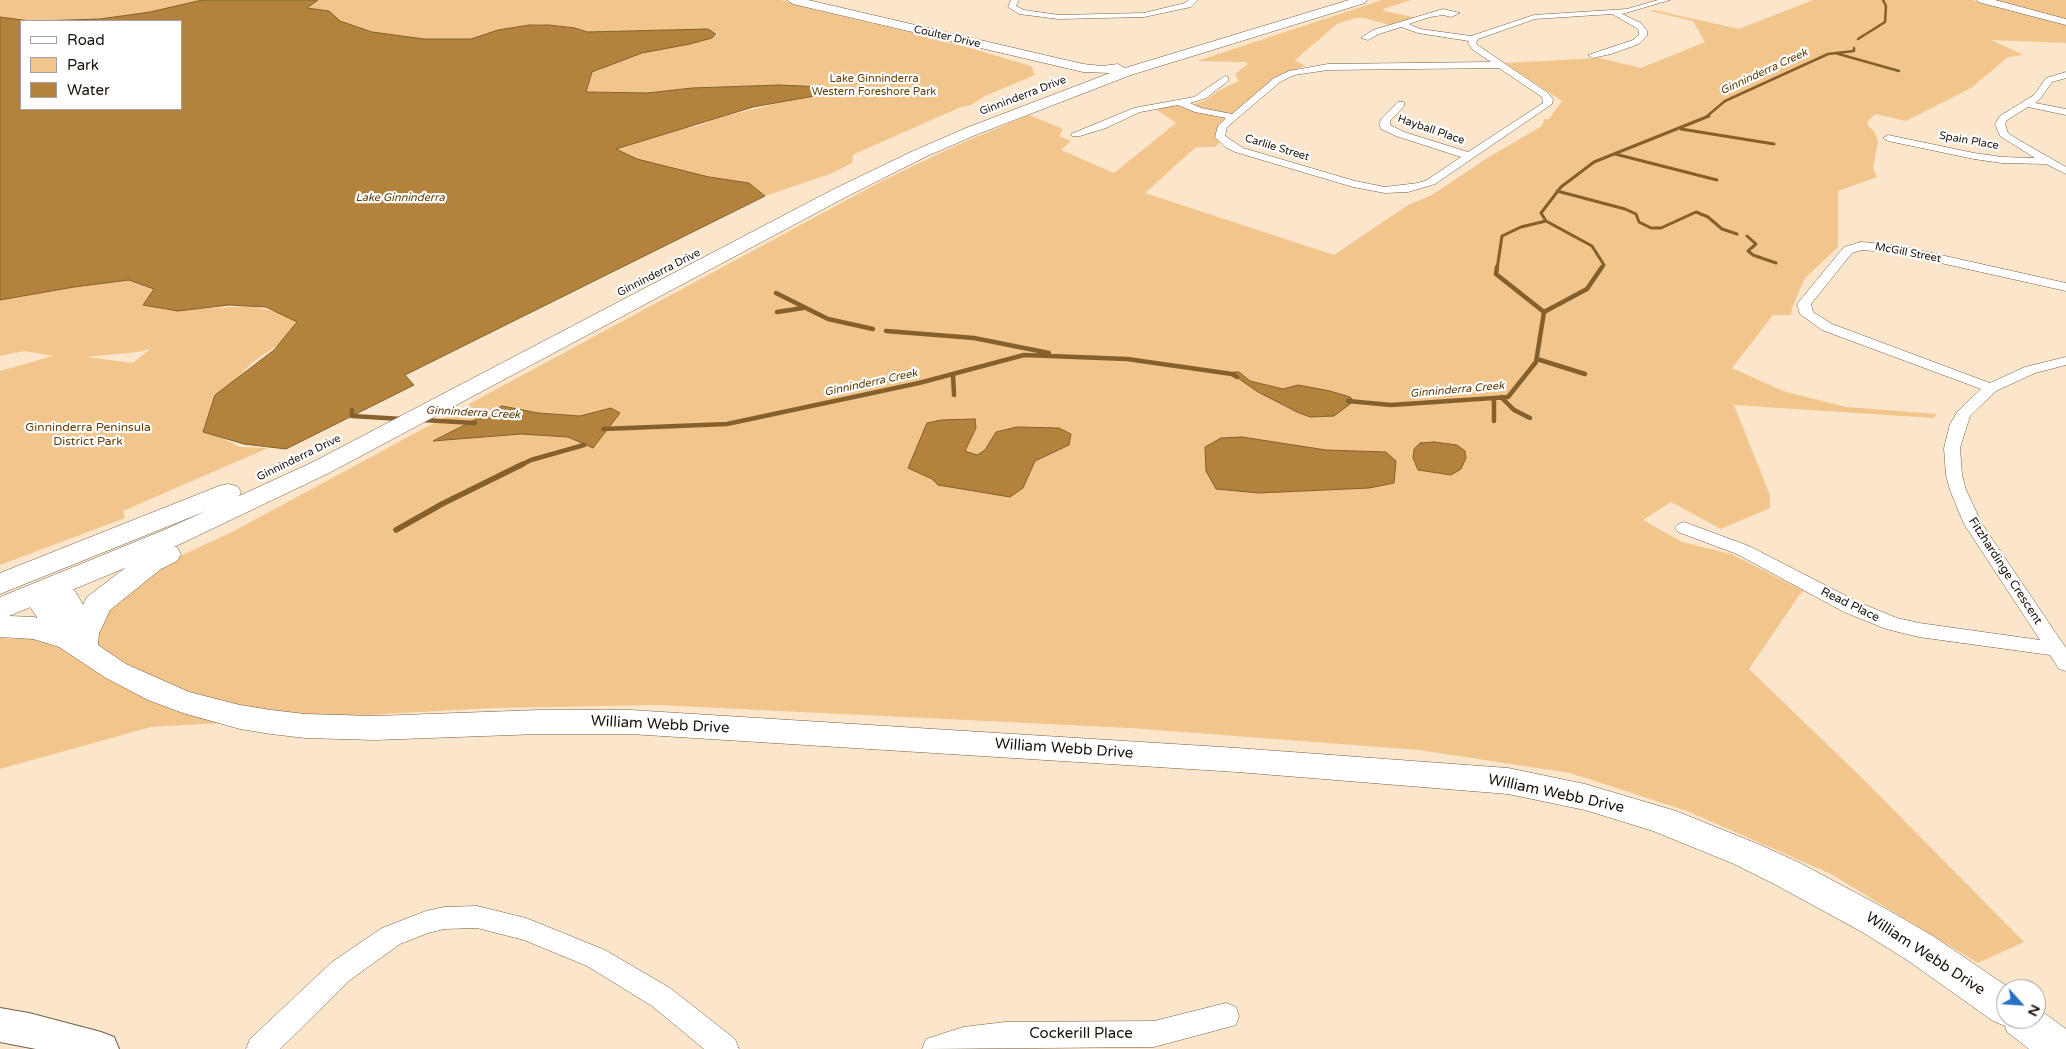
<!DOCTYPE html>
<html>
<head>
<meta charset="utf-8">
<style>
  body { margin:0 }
  #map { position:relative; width:2066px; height:1049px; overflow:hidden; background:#fce6cb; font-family:"Varela Round",sans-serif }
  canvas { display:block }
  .legend { position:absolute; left:20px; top:20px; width:162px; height:90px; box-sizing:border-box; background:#fff; border:1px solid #a3a09d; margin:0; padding:6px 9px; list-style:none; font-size:15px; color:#1a1209 }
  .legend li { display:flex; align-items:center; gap:10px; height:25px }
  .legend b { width:25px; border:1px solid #a3a09d }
  .north { position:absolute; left:1996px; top:979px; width:50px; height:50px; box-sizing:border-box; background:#fff; border:1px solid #a3a09d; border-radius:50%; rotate:116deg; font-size:14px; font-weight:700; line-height:20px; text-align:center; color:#1a1209 }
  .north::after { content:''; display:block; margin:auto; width:18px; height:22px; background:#2873c3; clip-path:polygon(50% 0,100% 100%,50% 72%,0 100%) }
</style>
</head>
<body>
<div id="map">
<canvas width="2066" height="1049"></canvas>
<ul class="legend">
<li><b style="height:6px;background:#fff"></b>Road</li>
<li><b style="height:14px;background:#f2c58c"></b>Park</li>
<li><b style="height:14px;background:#b3823c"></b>Water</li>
</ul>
<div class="north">N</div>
</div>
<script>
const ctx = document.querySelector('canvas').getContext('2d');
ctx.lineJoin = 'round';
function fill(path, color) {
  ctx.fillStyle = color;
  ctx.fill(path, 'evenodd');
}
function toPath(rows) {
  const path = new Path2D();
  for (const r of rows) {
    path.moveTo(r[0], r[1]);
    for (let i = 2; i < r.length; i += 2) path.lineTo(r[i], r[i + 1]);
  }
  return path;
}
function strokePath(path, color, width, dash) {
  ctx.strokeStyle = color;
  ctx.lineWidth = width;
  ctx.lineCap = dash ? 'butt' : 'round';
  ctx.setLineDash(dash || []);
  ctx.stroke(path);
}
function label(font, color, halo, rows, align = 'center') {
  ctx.font = font + ' "Varela Round",sans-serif';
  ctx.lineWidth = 4.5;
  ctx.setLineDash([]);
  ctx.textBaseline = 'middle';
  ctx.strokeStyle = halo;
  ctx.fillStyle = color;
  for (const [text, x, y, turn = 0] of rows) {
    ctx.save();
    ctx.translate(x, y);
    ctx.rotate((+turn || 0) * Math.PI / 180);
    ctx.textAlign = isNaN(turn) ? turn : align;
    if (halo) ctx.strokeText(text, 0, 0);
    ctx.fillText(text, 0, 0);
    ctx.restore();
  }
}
fill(toPath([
  [0,0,204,0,150,12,100,19,60,21,30,21,0,17],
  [318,0,782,0,807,8,939,39,1031,66,1035,75,985,96,971,105,961,107,859,152,853,155,852,163,830,174,765,196,753,186,698,177,637,159,615,149,631,145,652,135,697,126,722,117,815,94,779,85,693,88,647,93,586,93,592,72,601,70,601,67,628,55,710,39,717,35,716,32,697,30,587,33,563,26,538,24,513,27,484,40,427,40,372,32,308,10,305,6],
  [1382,0,1411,0,1383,9,1385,11,1416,18,1393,26,1364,18,1356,18,1337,24,1295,60,1305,66,1286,73,1220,131,1220,142,1215,147,1196,147,1145,193,1334,255,1408,205,1432,195,1489,157,1542,126,1544,119,1549,119,1562,101,1505,63,1599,58,1641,68,1705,42,1693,21,1650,11,1654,10,1739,29,1813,0,1972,0,2066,25,2066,43,1991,40,2024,55,2008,57,1971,88,1906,121,1875,114,1867,122,1870,128,1874,131,1878,142,1873,168,1877,177,1838,191,1838,247,1805,278,1792,308,1791,315,1773,315,1732,368,1783,391,1846,407,1937,414,1933,418,1734,405,1770,495,1770,508,1721,529,1671,502,1643,520,1682,542,1731,554,1804,591,1800,594,1749,669,1861,777,2024,942,1978,963,1831,874,1687,811,1570,773,1419,750,1130,728,658,705,492,708,151,727,0,769,0,638,19,639,117,595,146,572,234,531,882,181,955,146,1029,115,1063,129,1059,136,1071,141,1061,150,1114,173,1176,123,1154,108,1173,105,1183,107,1204,101,1220,90,1239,81,1235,74,1248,64,1245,62,1197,61],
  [1990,0,2066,0,2066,20],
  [129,280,155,288,143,305,175,310,251,306,287,314,296,321,289,337,253,362,235,380,216,435,240,447,268,448,123,511,125,518,0,565,0,371,53,356,24,351,0,356,0,300,65,289,68,285],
  [150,349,133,363,86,357,138,352]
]), '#f2c58c');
const water = toPath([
  [202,0,318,0,307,8,329,11,340,21,372,32,424,39,471,39,498,30,529,25,549,25,575,28,587,32,708,29,716,34,712,38,690,44,642,53,592,72,586,92,647,93,692,88,779,85,824,87,820,95,753,107,616,149,637,159,709,177,749,183,765,196,405,375,414,385,286,449,244,444,203,432,215,395,274,350,297,322,266,307,229,305,178,311,143,305,154,289,129,280,74,287,0,300,0,17,30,21,21,21,21,109,181,109,181,21,38,21,100,19,150,12,202,0],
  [1234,372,1239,372,1250,381,1283,389,1298,385,1330,391,1350,397,1354,401,1334,416,1310,417,1297,412,1258,392,1232,374,1234,372],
  [502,406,538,413,580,416,611,408,620,413,593,448,568,437,521,434,433,441,502,406],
  [975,419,976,428,965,451,977,455,985,450,996,432,1017,427,1059,428,1071,434,1069,445,1035,461,1023,488,1010,497,938,485,932,479,908,468,927,423,941,420,975,419],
  [1242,437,1326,450,1386,452,1396,461,1394,483,1369,488,1259,493,1216,489,1206,471,1205,447,1221,438,1242,437],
  [1434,442,1457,445,1465,451,1466,458,1461,469,1451,475,1418,470,1413,458,1414,449,1420,443,1434,442]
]);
fill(water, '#b3823c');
strokePath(water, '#85602d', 1);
strokePath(toPath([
  [1858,39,1885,22,1886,6,1883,0],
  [1835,53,1899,71],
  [1706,117,1725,101,1828,54,1854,51,1854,48]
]), '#85602d', 2.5);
strokePath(toPath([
  [1681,129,1774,144],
  [1615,154,1717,180],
  [1557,191,1625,209,1636,214,1639,222,1651,228,1661,228,1696,212,1708,217,1722,229,1737,234],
  [1546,221,1592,246,1604,265,1601,269],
  [1747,236,1756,244,1748,251,1753,255,1776,263],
  [1497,269,1502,236,1521,227,1546,221,1541,213,1561,187,1594,162,1709,116]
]), '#85602d', 3);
strokePath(toPath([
  [776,293,828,319,873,329],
  [777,312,803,308],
  [1544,312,1587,289,1602,267],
  [886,331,974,338,1049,353],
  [1537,359,1585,374],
  [953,374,954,395],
  [1501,397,1514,410,1530,418],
  [1494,398,1494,421],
  [1348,401,1391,405,1508,397,1536,362,1544,312,1496,274,1497,267],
  [352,410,352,416,402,419],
  [423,420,475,423],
  [603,429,727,424,919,383,1024,355,1127,359,1232,374,1237,377],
  [521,465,531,460,584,445]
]), '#85602d', 4.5);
strokePath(toPath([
  [396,530,442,504,523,464]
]), '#85602d', 5.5);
const minor = toPath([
  [1011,0,1019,0,1016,6,1024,10,1059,15,1144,13,1185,3,1189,0,1198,0,1191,7,1144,17,1059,19,1019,14,1008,7,1011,0],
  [1658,0,1670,0,1622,14,1641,23,1647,31,1647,36,1639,44,1611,54,1592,58,1588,55,1633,40,1639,35,1639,31,1635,27,1612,14,1535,19,1478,39,1476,43,1479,46,1548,93,1553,99,1552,104,1435,184,1408,192,1385,193,1353,187,1235,152,1225,147,1215,137,1218,126,1226,118,1195,112,1178,105,1140,112,1106,128,1080,136,1072,136,1071,134,1134,108,1194,97,1225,76,1228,77,1228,81,1206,98,1190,103,1201,108,1232,114,1274,78,1289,71,1328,64,1491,62,1473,50,1468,43,1469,41,1418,33,1401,27,1379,34,1368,40,1361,38,1373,30,1443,9,1460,13,1451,17,1443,15,1430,17,1409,24,1420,29,1471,36,1534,15,1627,9,1658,0],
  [1499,68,1542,97,1543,103,1468,152,1404,132,1390,125,1390,121,1404,106,1404,102,1398,102,1382,118,1379,123,1381,129,1396,136,1461,157,1427,180,1418,183,1385,187,1355,181,1243,148,1225,136,1227,127,1280,82,1294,75,1328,70,1499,68],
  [2066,72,2066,78,2052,82,2040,99,2035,103,2066,109,2066,115,2028,107,2007,120,2005,124,2008,133,2017,139,2066,167,2066,174,2046,164,2002,163,1974,159,1888,141,1883,138,1888,135,1974,153,2002,157,2035,158,2000,136,1995,124,2000,116,2034,95,2046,78,2066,72],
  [1861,242,1896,245,2066,283,2066,291,1896,253,1862,250,1852,253,1811,304,1813,312,1832,324,1990,383,2025,367,2066,357,2066,365,2035,373,1996,391,1970,416,1960,448,1962,475,1966,490,1982,524,2066,648,2066,671,2059,669,2050,655,1919,637,1886,629,1844,612,1737,554,1678,532,1675,528,1678,524,1684,522,1749,546,1858,602,1897,618,1919,623,2040,640,1964,524,1950,490,1946,475,1944,448,1950,424,1958,411,1981,389,1822,330,1800,314,1797,304,1844,247,1861,242],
  [477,906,526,918,605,950,670,988,735,1039,739,1049,704,1049,652,1006,587,966,524,940,477,928,444,929,428,933,400,944,350,980,280,1049,246,1049,250,1039,332,962,382,928,426,911,444,907,477,906],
  [1226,1003,1236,1007,1239,1016,1236,1025,1154,1047,922,1049,926,1039,963,1027,1005,1022,1154,1021,1226,1003]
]);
const tertiary = toPath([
  [0,1008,29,1013,101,1032,114,1037,119,1049,36,1049,0,1042,0,1008]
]);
const secondary = toPath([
  [1977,0,1995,0,2066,19,2066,25,1978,2,1977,0],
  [51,579,67,584,75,591,99,632,98,645,126,664,189,692,240,705,271,710,305,714,375,716,539,710,630,710,1237,748,1508,768,1585,784,1676,811,1758,844,1800,863,1888,910,1933,936,2011,989,2006,989,2006,1019,2036,1019,2036,1007,2066,1029,2066,1049,2029,1049,2007,1032,2005,1026,1993,1021,1907,960,1862,932,1776,885,1734,864,1653,831,1585,810,1508,794,1237,772,630,734,539,734,375,740,305,738,271,734,240,729,183,713,148,700,106,678,56,645,30,607,34,593,38,587,42,582,51,579]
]);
const primary = toPath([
  [787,0,808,0,1083,64,1102,66,1118,64,1125,68,1349,0,1367,0,1365,3,1131,75,978,134,925,157,846,197,329,473,174,547,177,547,181,554,177,561,161,569,110,610,96,640,85,643,80,641,77,646,66,649,33,639,0,637,0,597,164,530,206,511,0,594,0,573,219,486,228,484,237,486,241,492,239,496,311,463,834,189,913,151,966,128,1110,73,1083,72,793,4,787,0],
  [125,568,87,597,71,629,34,617,9,616,125,568]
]);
strokePath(minor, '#715e46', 1);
strokePath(tertiary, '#715e46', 2);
strokePath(secondary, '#715e46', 1);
strokePath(primary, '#715e46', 1);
fill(minor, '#fff');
fill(tertiary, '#fff');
fill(secondary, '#fff');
fill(primary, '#fff');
label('11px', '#1a1209', '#fff', [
  ["Coulter Drive",947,37,13],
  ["Ginninderra Drive",1023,96,-21],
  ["Hayball Place",1431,130,19],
  ["Spain Place",1969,141,10],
  ["Carlile Street",1277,148,17],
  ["McGill Street",1908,253,11],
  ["Ginninderra Drive",659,273,-27],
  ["Ginninderra Drive",299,458,-26]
]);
label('italic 11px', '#5b3900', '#fff', [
  ["Ginninderra Creek",1764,72,-25],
  ["Lake Ginninderra",400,198],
  ["Ginninderra Creek",871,383,-12],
  ["Ginninderra Creek",1457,390,-5],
  ["Ginninderra Creek",473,413,3]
]);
label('11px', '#634109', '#fff', [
  ["Lake Ginninderra",874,79],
  ["Western Foreshore Park",874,92]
]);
label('12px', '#634109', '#fff', [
  ["Ginninderra Peninsula",88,428],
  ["District Park",88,442]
]);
label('12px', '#1a1209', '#fff', [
  ["Fitzhardinge Crescent",2005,571,57],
  ["Read Place",1850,605,26]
]);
label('15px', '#1a1209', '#fff', [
  ["William Webb Drive",660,725,3],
  ["William Webb Drive",1064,749,4],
  ["William Webb Drive",1556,794,12],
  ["William Webb Drive",1925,954,33],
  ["Cockerill Place",1081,1034]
]);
</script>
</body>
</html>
